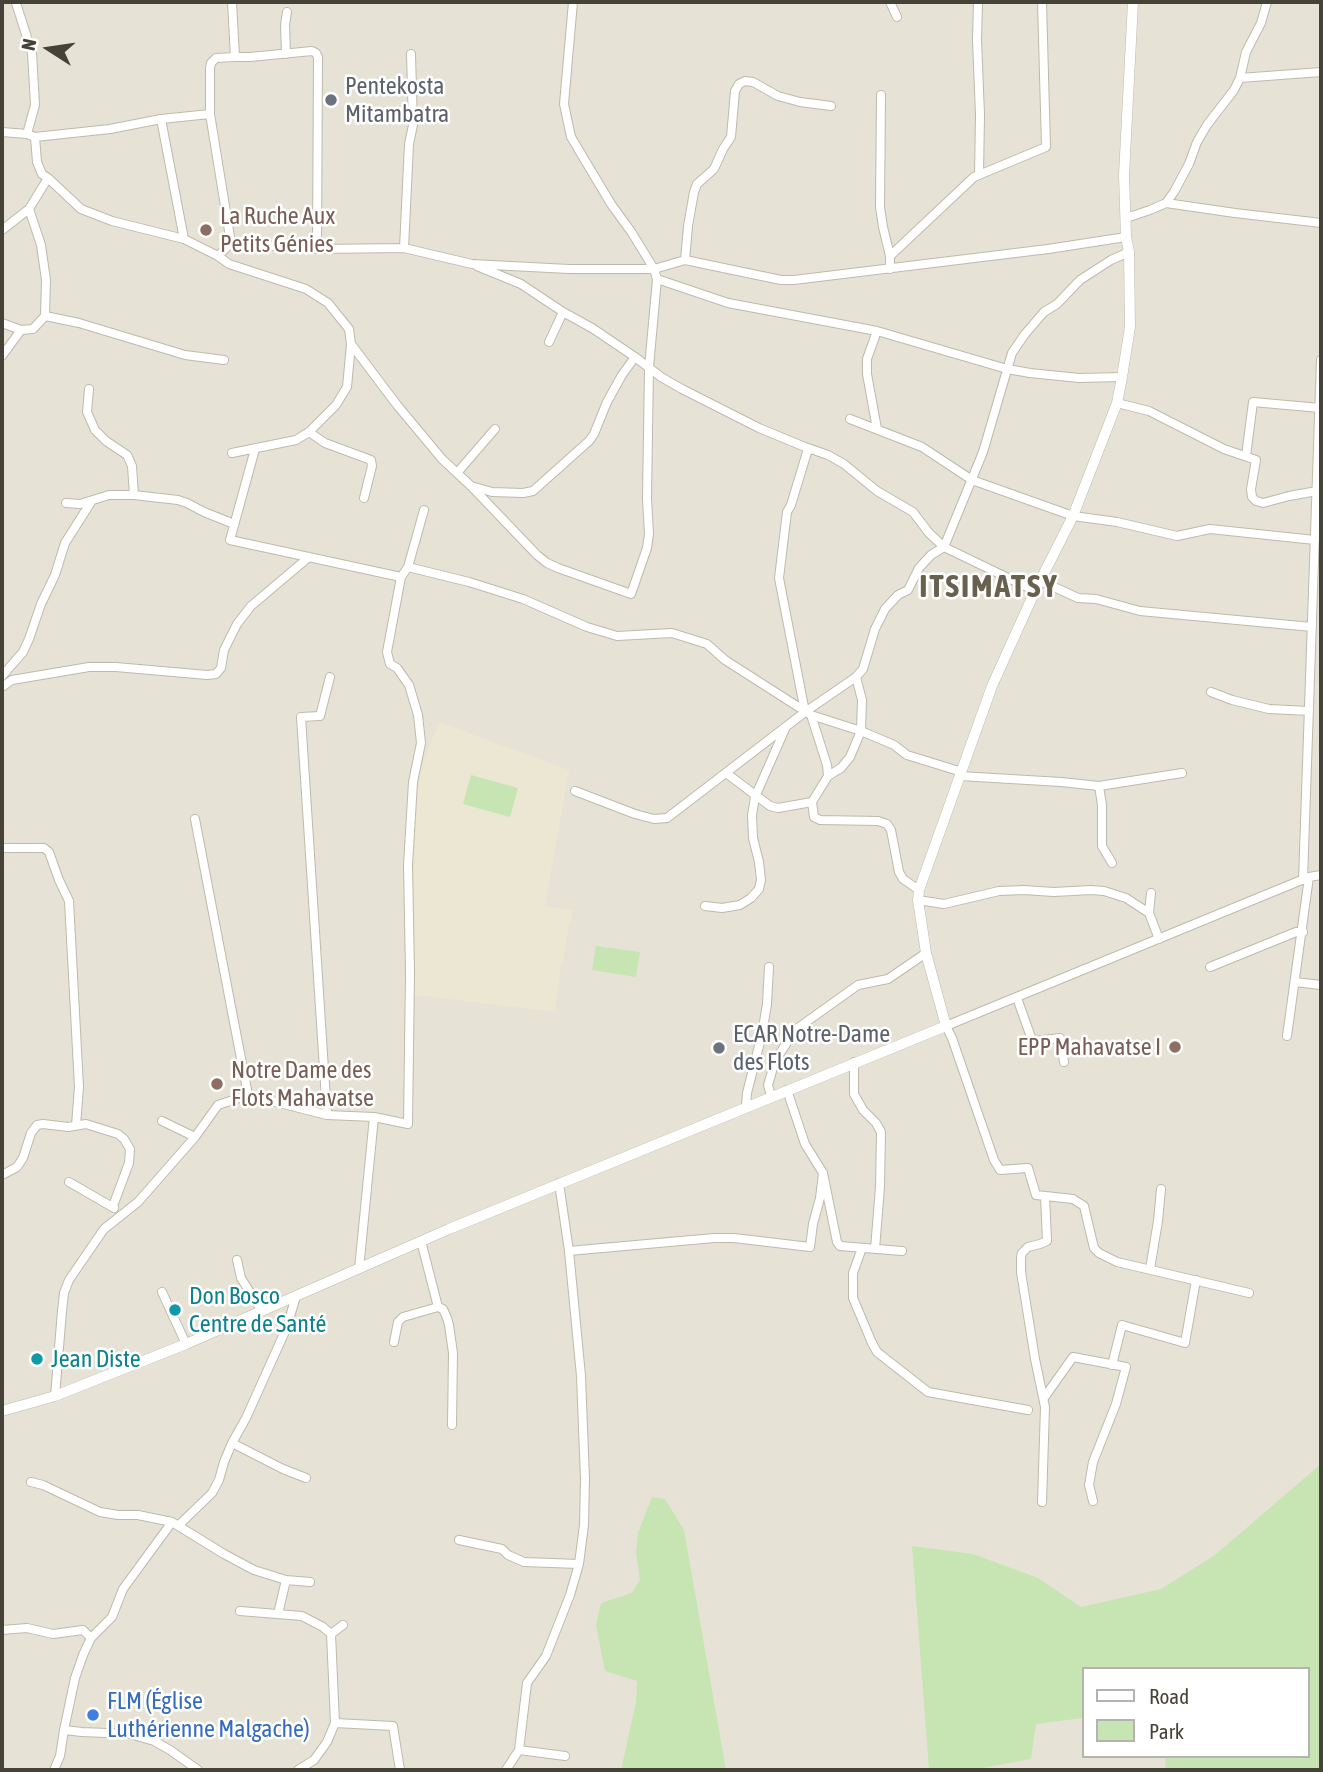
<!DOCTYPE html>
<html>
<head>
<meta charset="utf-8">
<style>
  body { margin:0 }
  #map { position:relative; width:1323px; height:1772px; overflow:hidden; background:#f3f1e8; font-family:"Asap Condensed",sans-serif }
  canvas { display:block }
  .frame { position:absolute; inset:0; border:4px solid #454237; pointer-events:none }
  .legend { position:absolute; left:1082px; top:1667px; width:228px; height:91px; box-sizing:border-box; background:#fff; border:2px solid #b5b3af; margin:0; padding:9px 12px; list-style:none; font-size:21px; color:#454237 }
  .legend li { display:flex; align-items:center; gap:14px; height:35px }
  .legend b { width:35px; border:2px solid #b5b3af }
  .north { position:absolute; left:14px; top:14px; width:70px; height:70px; -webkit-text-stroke:5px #fff; paint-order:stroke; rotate:282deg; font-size:19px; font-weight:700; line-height:28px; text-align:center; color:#454237 }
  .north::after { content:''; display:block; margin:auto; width:24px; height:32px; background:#454237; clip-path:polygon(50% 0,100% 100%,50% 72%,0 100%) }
</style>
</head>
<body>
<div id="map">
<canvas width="1323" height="1772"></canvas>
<div class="frame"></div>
<ul class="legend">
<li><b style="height:9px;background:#fff"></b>Road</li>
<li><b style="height:19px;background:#c7e4b3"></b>Park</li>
</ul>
<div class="north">N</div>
</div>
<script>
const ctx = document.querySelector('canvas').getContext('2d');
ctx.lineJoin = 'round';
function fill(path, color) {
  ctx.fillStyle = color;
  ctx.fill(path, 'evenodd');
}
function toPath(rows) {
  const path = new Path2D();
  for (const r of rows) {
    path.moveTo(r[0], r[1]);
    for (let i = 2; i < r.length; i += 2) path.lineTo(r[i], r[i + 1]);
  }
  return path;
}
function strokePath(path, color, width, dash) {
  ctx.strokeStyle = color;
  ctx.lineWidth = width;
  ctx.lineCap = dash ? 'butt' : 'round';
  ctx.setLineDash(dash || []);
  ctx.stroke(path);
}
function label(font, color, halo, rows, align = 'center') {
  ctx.font = font + ' "Asap Condensed",sans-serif';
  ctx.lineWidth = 5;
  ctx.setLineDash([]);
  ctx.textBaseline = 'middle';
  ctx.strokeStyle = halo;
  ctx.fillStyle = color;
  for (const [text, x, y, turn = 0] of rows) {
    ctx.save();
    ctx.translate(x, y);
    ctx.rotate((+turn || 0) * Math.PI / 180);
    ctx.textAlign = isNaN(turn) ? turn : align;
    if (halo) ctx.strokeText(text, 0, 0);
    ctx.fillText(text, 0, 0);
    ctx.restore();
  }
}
fill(toPath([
  [2,2,1321,2,1321,1770,2,1770],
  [1083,1669,1307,1669,1307,1756,1083,1756]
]), '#e6e3d6');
fill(toPath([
  [439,722,569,770,545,906,573,910,571,923,569,923,563,964,561,964,555,1012,415,995,413,882,415,807,423,762]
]), '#ebe7d2');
fill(toPath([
  [471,775,518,788,510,817,463,804],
  [596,946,640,952,636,977,592,970],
  [1321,1464,1321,1770,1166,1770,1165,1756,1307,1756,1307,1669,1083,1669,1083,1718,1036,1724,1031,1759,972,1770,929,1770,912,1546,973,1554,1038,1578,1081,1607,1161,1589,1215,1555],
  [652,1497,665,1499,684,1530,726,1770,621,1770,636,1702,637,1681,605,1671,596,1625,601,1603,632,1593,640,1580,636,1553,638,1533]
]), '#c7e4b3');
const minor = toPath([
  [890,2,897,17],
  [978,2,977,40,980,115,979,175],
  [16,3,32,53,35,105,27,134],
  [286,54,285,25,287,12],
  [235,57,250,57,312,51,316,53,318,57,317,249],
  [1240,78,1321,72],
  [881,95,880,207,883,227,890,256,890,269],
  [161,119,184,239],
  [2,132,27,134,35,137,37,162,42,174,48,178,81,209,112,221,184,239,218,256,229,264,306,289,328,303,349,329,351,344,397,405,442,459,471,486,537,555,547,563,558,568,631,594,647,548,649,534,647,499,649,367,657,279,654,269,632,233,611,204,571,137,564,104,573,2],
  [35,137,110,129,161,119,210,114],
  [1166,203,1235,213,1321,223],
  [1126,218,1150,210,1166,203,1174,192,1189,164,1197,142,1207,125,1234,90,1240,78,1246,52,1261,23,1267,2],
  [2,230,29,209,48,178],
  [231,243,210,114,210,68,211,63,216,58,235,57,232,2],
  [404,248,409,144,413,125,411,54],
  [218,256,231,243,317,249,404,248,472,264,569,269,654,269,685,260,781,280,794,280,1048,249,1126,237],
  [890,256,974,177,1046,147,1042,2],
  [685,260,688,226,694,192,697,184,714,169,723,149,731,137,735,91,739,84,745,81,753,82,778,96,800,102,831,106],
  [477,266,521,284,563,312,592,328,635,357,661,377,682,389,759,428,805,447,828,455,844,464,877,491,913,512,929,533,944,547,1035,591],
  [657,279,728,303,877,331,1007,369,1030,373,1079,378,1122,377],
  [45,316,79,323,185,355,224,360],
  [2,323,21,330,33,329,45,316,46,280,41,245,29,209],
  [877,331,867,359,867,374,877,429],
  [549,342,563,312],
  [2,356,21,330],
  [89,389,87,412,95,430,106,441,127,455,132,466,134,495],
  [1117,403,1149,411,1224,449,1256,460,1251,489,1252,497,1256,501,1263,503,1289,496,1317,491],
  [850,419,922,447,972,480,1073,516,1117,522,1177,536,1210,529,1315,540],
  [309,432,325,443,371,460,372,466,364,498],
  [255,449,230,540,401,577],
  [232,453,296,440,309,432,336,405,347,387,351,344],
  [1246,456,1253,402,1320,408],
  [457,473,495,429],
  [471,486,492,492,523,493,533,491,589,441,594,434,607,402,622,375,635,357],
  [66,503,80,504,109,495,134,495,178,500,187,503,204,512,234,524],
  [408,567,469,582,523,599,587,627,617,636,672,633,707,644,725,660,811,715,827,765,828,776,812,802,814,817,820,820,878,821,887,824,891,830,899,872,903,879,919,890],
  [1041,581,1078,598,1096,599,1140,611,1312,627],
  [2,676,23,652,29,639,41,604,55,575,65,543,91,502],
  [2,687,12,680,89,667,116,667,207,675,216,674,221,668,224,650,237,624,251,606,309,557],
  [1211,692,1232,700,1269,709,1309,711],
  [805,712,779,578,787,512,791,505,808,449],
  [811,715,861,731,894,745,907,755,962,772],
  [726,773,770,806,778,808,812,802],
  [828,776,841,768,850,757,861,731,862,700,856,677],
  [960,776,1061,782,1099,786,1182,773],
  [1099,786,1102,805,1102,846,1112,863],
  [575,791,635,814,654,819,667,818,805,712,856,677,863,669,875,629,885,609,898,595,908,590,919,568,931,555,944,547,983,452,1012,353,1025,334,1044,312,1057,304,1080,280,1111,260,1129,252],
  [195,819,248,1095],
  [2,848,44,848,49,852,59,880,69,901,79,1087,76,1125],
  [1303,880,1321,360],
  [1151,893,1149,913,1159,939],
  [918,900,944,904,999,891,1024,890,1054,892,1091,890,1104,891,1126,898,1149,913],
  [705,906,722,908,740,905,751,898,759,889,761,880,759,862,753,838,752,815,755,797,785,729],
  [1210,967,1296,932,1303,932],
  [1295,982,1321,985],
  [1017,998,1032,1040,1035,1041,1060,1038,1064,1062],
  [1287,1036,1309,877],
  [854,1062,854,1094,863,1110,876,1123,881,1132,880,1187,875,1249],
  [787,1090,805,1144,823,1173,837,1242,840,1246,902,1251],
  [771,1096,768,1085,775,1061,795,1030,858,985,888,979,926,953],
  [746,1106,747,1093,762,1034,767,1004,769,967],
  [327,1115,301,717,320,716,330,677],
  [162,1121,195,1137],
  [2,1175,17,1167,23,1158,31,1133,37,1125,43,1124,68,1127,86,1124,118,1134,124,1139,130,1149,129,1163,113,1206],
  [69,1182,114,1208],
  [421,1241,438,1307,443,1309,447,1318,449,1325,453,1353,452,1425],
  [862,1248,853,1273,853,1298,872,1343,877,1352,928,1392,1028,1410],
  [569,1251,714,1238,734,1238,810,1247,813,1224,820,1198,823,1173],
  [237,1260,241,1278,261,1310],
  [359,1269,374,1117],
  [1150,1269,1158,1221,1161,1189],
  [162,1292,186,1344],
  [1249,1293,1117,1262,1099,1253,1094,1248,1084,1206,1073,1199,1036,1195,1028,1168,1000,1170,994,1160,952,1038,946,1026,1309,877,1321,875],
  [394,1342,398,1322,403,1317,438,1307],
  [1112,1365,1122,1325,1185,1343,1196,1280],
  [55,1396,62,1311,64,1293,69,1280,104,1229,138,1202,195,1137,218,1105,248,1095,327,1115,374,1117,408,1124,410,972,408,865,413,782,421,743,418,715,409,685,397,668,390,664,387,652,401,577,408,567,424,510],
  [1044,1398,1073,1357,1126,1367,1116,1404,1093,1462,1089,1485,1093,1501],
  [232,1443,283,1469,306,1478],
  [31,1482,43,1485,100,1512,118,1515,138,1515,172,1522,224,1554,254,1570,286,1580,310,1582],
  [1042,1502,1045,1407,1035,1359,1021,1272,1021,1257,1022,1253,1028,1247,1040,1244,1047,1241,1045,1196],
  [179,1525,212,1493,219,1480,224,1462,232,1443,246,1418,287,1327,296,1296],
  [459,1540,502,1549,508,1555,524,1562,579,1564],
  [240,1611,302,1616,323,1627,331,1634,343,1625],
  [278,1614,286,1580],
  [2,1630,27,1628,53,1634,83,1630,91,1638],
  [335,1723,393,1726,400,1770],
  [64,1730,82,1732,130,1734,154,1741,170,1750,198,1770],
  [519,1750,565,1756],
  [54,1770,60,1756,64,1730,75,1678,83,1655,91,1638,112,1617,123,1589,172,1522],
  [298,1770,314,1760,327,1742,335,1723,331,1634],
  [506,1770,519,1750,527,1683,546,1656,570,1595,579,1564,584,1525,585,1479,581,1376,569,1251,559,1183]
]);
const tertiary = toPath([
  [2,1411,55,1396,186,1344,449,1229,946,1026,926,953,918,900,919,890,992,686,1035,591,1073,516,1117,403,1122,377,1130,327,1129,252,1126,237,1124,175,1133,2]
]);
strokePath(minor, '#bebaab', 10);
strokePath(tertiary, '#bebaab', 11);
strokePath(minor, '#fff', 8);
strokePath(tertiary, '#fff', 10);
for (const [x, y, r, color] of [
  [331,100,7,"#6b7280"],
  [206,230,7,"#8d6e63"],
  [1175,1047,7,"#8d6e63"],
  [719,1048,7,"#6b7280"],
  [217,1084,7,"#8d6e63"],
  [175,1310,7,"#0f9aa8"],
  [37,1359,7,"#0f9aa8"],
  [93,1715,7,"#3f7fe0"]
]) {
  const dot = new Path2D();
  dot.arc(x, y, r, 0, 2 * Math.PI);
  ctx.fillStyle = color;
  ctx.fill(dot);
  strokePath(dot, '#fff', 2.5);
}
label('24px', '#5b616d', '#fff', [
  ["Pentekosta",345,86],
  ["Mitambatra",345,114],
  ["ECAR Notre-Dame",733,1034],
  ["des Flots",733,1062]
], 'left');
label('24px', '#785e54', '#fff', [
  ["La Ruche Aux",220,216],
  ["Petits Génies",220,244],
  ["EPP Mahavatse I",1161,1047,"right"],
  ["Notre Dame des",231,1070],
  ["Flots Mahavatse",231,1098]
], 'left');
label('24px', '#0d838f', '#fff', [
  ["Don Bosco",189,1296],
  ["Centre de Santé",189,1324],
  ["Jean Diste",51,1359]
], 'left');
label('24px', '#366cbe', '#fff', [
  ["FLM (Église",107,1701],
  ["Luthérienne Malgache)",107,1729]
], 'left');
ctx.letterSpacing = '2px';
label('bold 32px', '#68614f', '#fff', [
  ["ITSIMATSY",989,587]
]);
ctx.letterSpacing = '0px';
</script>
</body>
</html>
